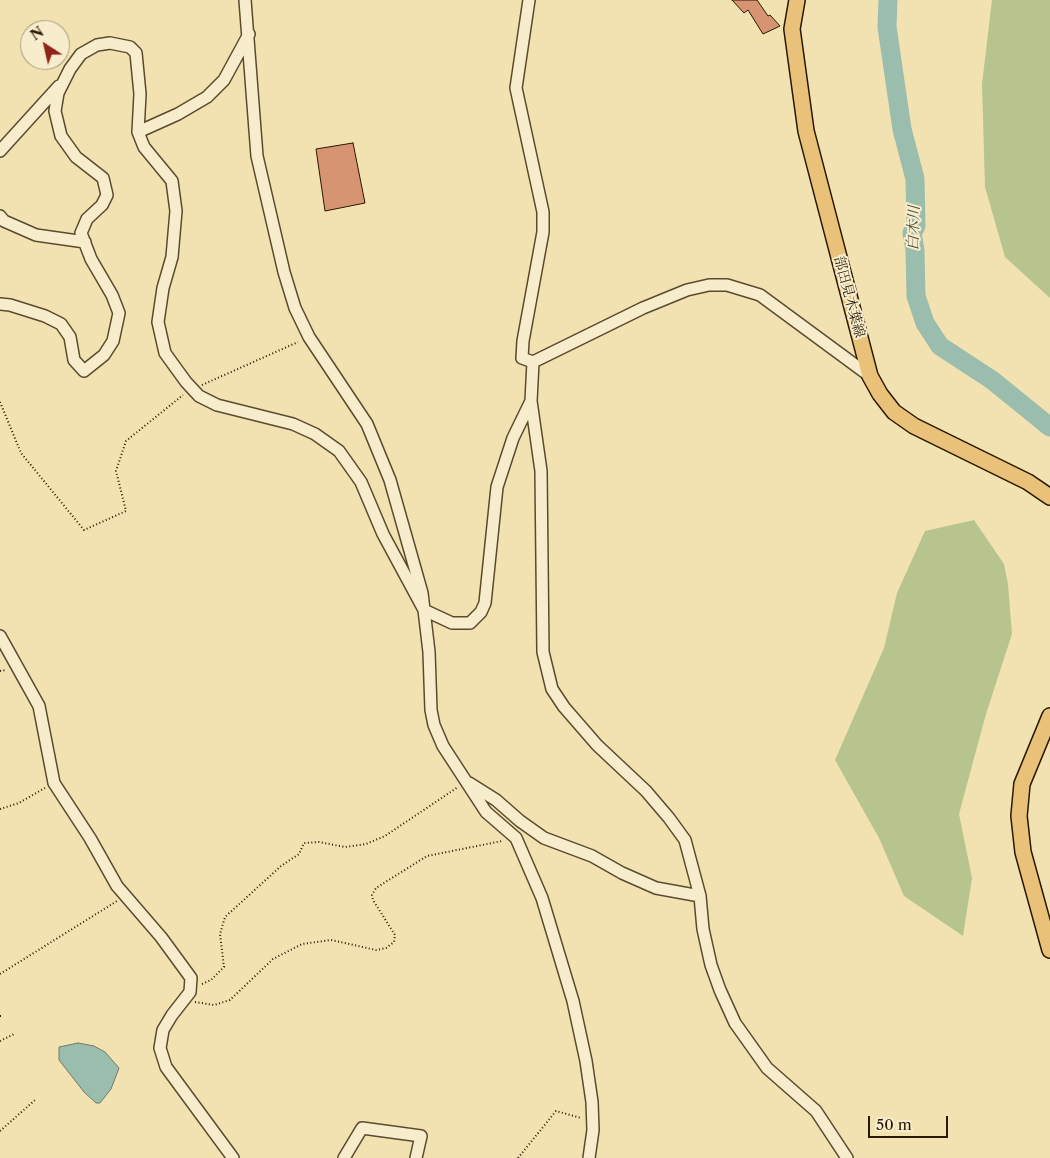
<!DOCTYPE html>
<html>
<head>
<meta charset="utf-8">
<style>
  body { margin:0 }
  #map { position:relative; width:1050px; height:1158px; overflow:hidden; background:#f2e2b1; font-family:"Libre Caslon Text",serif }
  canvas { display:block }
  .north { position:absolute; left:20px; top:20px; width:50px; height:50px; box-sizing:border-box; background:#f7eccc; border:1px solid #a4987b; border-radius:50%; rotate:325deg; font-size:14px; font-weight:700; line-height:20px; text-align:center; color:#281902 }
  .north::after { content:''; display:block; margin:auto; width:18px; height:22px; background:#8f2418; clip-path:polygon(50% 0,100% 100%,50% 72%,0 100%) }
  .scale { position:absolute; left:868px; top:1116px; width:80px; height:22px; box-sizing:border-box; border:2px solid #281902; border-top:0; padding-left:6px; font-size:15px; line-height:18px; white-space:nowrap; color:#281902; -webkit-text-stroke:4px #f7eccc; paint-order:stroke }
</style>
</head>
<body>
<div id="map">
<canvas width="1050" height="1158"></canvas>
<div class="north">N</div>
<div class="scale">50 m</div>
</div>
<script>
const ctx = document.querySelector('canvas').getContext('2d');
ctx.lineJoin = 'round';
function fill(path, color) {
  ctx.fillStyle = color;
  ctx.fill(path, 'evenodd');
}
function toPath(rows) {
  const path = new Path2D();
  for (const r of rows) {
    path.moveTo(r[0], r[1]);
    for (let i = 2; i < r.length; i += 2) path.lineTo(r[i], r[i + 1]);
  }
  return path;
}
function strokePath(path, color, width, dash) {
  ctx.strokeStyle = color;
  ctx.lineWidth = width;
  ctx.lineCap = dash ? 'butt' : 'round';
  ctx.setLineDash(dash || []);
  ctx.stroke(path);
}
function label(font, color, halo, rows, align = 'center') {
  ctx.font = font + ' "Libre Caslon Text","Noto Serif JP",serif';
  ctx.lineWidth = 4;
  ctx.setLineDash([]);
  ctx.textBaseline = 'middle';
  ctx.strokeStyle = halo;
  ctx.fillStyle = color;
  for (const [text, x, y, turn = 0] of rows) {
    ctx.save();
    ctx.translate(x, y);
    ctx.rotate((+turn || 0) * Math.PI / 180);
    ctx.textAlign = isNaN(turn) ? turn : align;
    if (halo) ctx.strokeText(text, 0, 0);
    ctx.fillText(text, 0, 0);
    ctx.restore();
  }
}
fill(toPath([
  [992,0,1050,0,1050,298,1005,257,985,187,982,84],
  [974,520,1004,564,1008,584,1012,634,986,714,959,814,972,878,963,936,904,896,879,838,835,760,884,648,897,593,925,531]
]), '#b7c48e');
const water = toPath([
  [78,1043,94,1046,105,1052,119,1068,111,1089,100,1103,96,1103,84,1092,59,1060,59,1047,78,1043]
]);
fill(water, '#9bbdad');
strokePath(water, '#6d7b69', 1);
strokePath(toPath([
  [888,0,887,27,902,129,915,179,916,226,912,233,915,250,916,296,925,323,940,346,992,380,1050,427]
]), '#9bbdad', 19);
const building = toPath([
  [732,0,757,0,768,16,770,15,780,26,763,34,748,10,744,13,732,0],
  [353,143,365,203,325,211,316,149,353,143]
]);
fill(building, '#d79472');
strokePath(building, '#281902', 1);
const minor = toPath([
  [245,0,257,156,284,272,295,308,309,337,367,424,390,480,422,593,429,652,431,710,434,725,443,746,486,812,516,838,542,898,573,1001,586,1061,592,1102,593,1130,589,1158],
  [529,0,516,88,543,212,543,232,523,341,522,358,533,362,643,308,687,290,709,285,727,285,760,295,870,376],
  [138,132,178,114,207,97,224,80,249,34],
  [0,151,59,86],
  [0,216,4,221,36,235,85,242],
  [0,304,10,305,45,316,61,324,70,337,74,360,84,371,104,355,113,341,119,313,112,295,91,259,81,233,87,219,102,205,107,195,103,178,76,157,61,136,55,111,58,93,70,69,81,54,97,45,110,43,130,47,136,53,140,94,138,132,144,147,172,181,176,211,172,257,163,288,158,322,165,353,186,382,199,396,217,405,293,424,315,434,339,451,361,482,383,534,424,610,452,623,470,623,481,612,485,603,497,487,513,438,531,401],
  [533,362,531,401,541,471,543,652,552,689,564,707,597,745,646,791,669,818,685,840,700,896,703,929,711,965,720,990,735,1023,767,1068,816,1111,847,1158],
  [0,636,39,706,54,783,90,838,117,886,161,937,191,978,190,992,172,1015,163,1030,160,1048,166,1067,233,1158],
  [469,783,496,800,520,821,544,838,592,856,622,873,656,888,700,896],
  [344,1158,362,1128,421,1136,416,1158]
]);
const major = toPath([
  [797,0,792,29,806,131,870,376,880,394,894,412,914,426,1028,482,1050,497],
  [1050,716,1022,784,1019,816,1023,852,1050,950]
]);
strokePath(minor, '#5a4b2e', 14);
strokePath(major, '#281902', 18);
strokePath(toPath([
  [202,385,298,342],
  [0,402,21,453,84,530,126,511,116,471,126,441,183,395],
  [0,671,6,670],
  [0,809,19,803,45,788],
  [0,974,117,901],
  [202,984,211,980,224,967,220,934,225,917,281,866,299,854,304,843,319,842,345,847,366,844,385,836,458,787],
  [195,1002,214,1005,230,1000,273,959,302,944,331,940,376,950,386,948,394,942,395,935,373,900,372,895,376,888,427,856,502,841],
  [0,1016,1,1016],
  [0,1041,14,1034],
  [0,1131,35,1100],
  [518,1158,556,1111,581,1118]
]), '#281902', 2, [1, 2.5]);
strokePath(minor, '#f7eccc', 11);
strokePath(major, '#e9c178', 15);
label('14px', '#281902', '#f7eccc', [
  ["部田見木葉線",849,297,75]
]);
label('italic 15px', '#50523e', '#f7eccc', [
  ["白木川",914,228,-88]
]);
</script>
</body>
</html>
